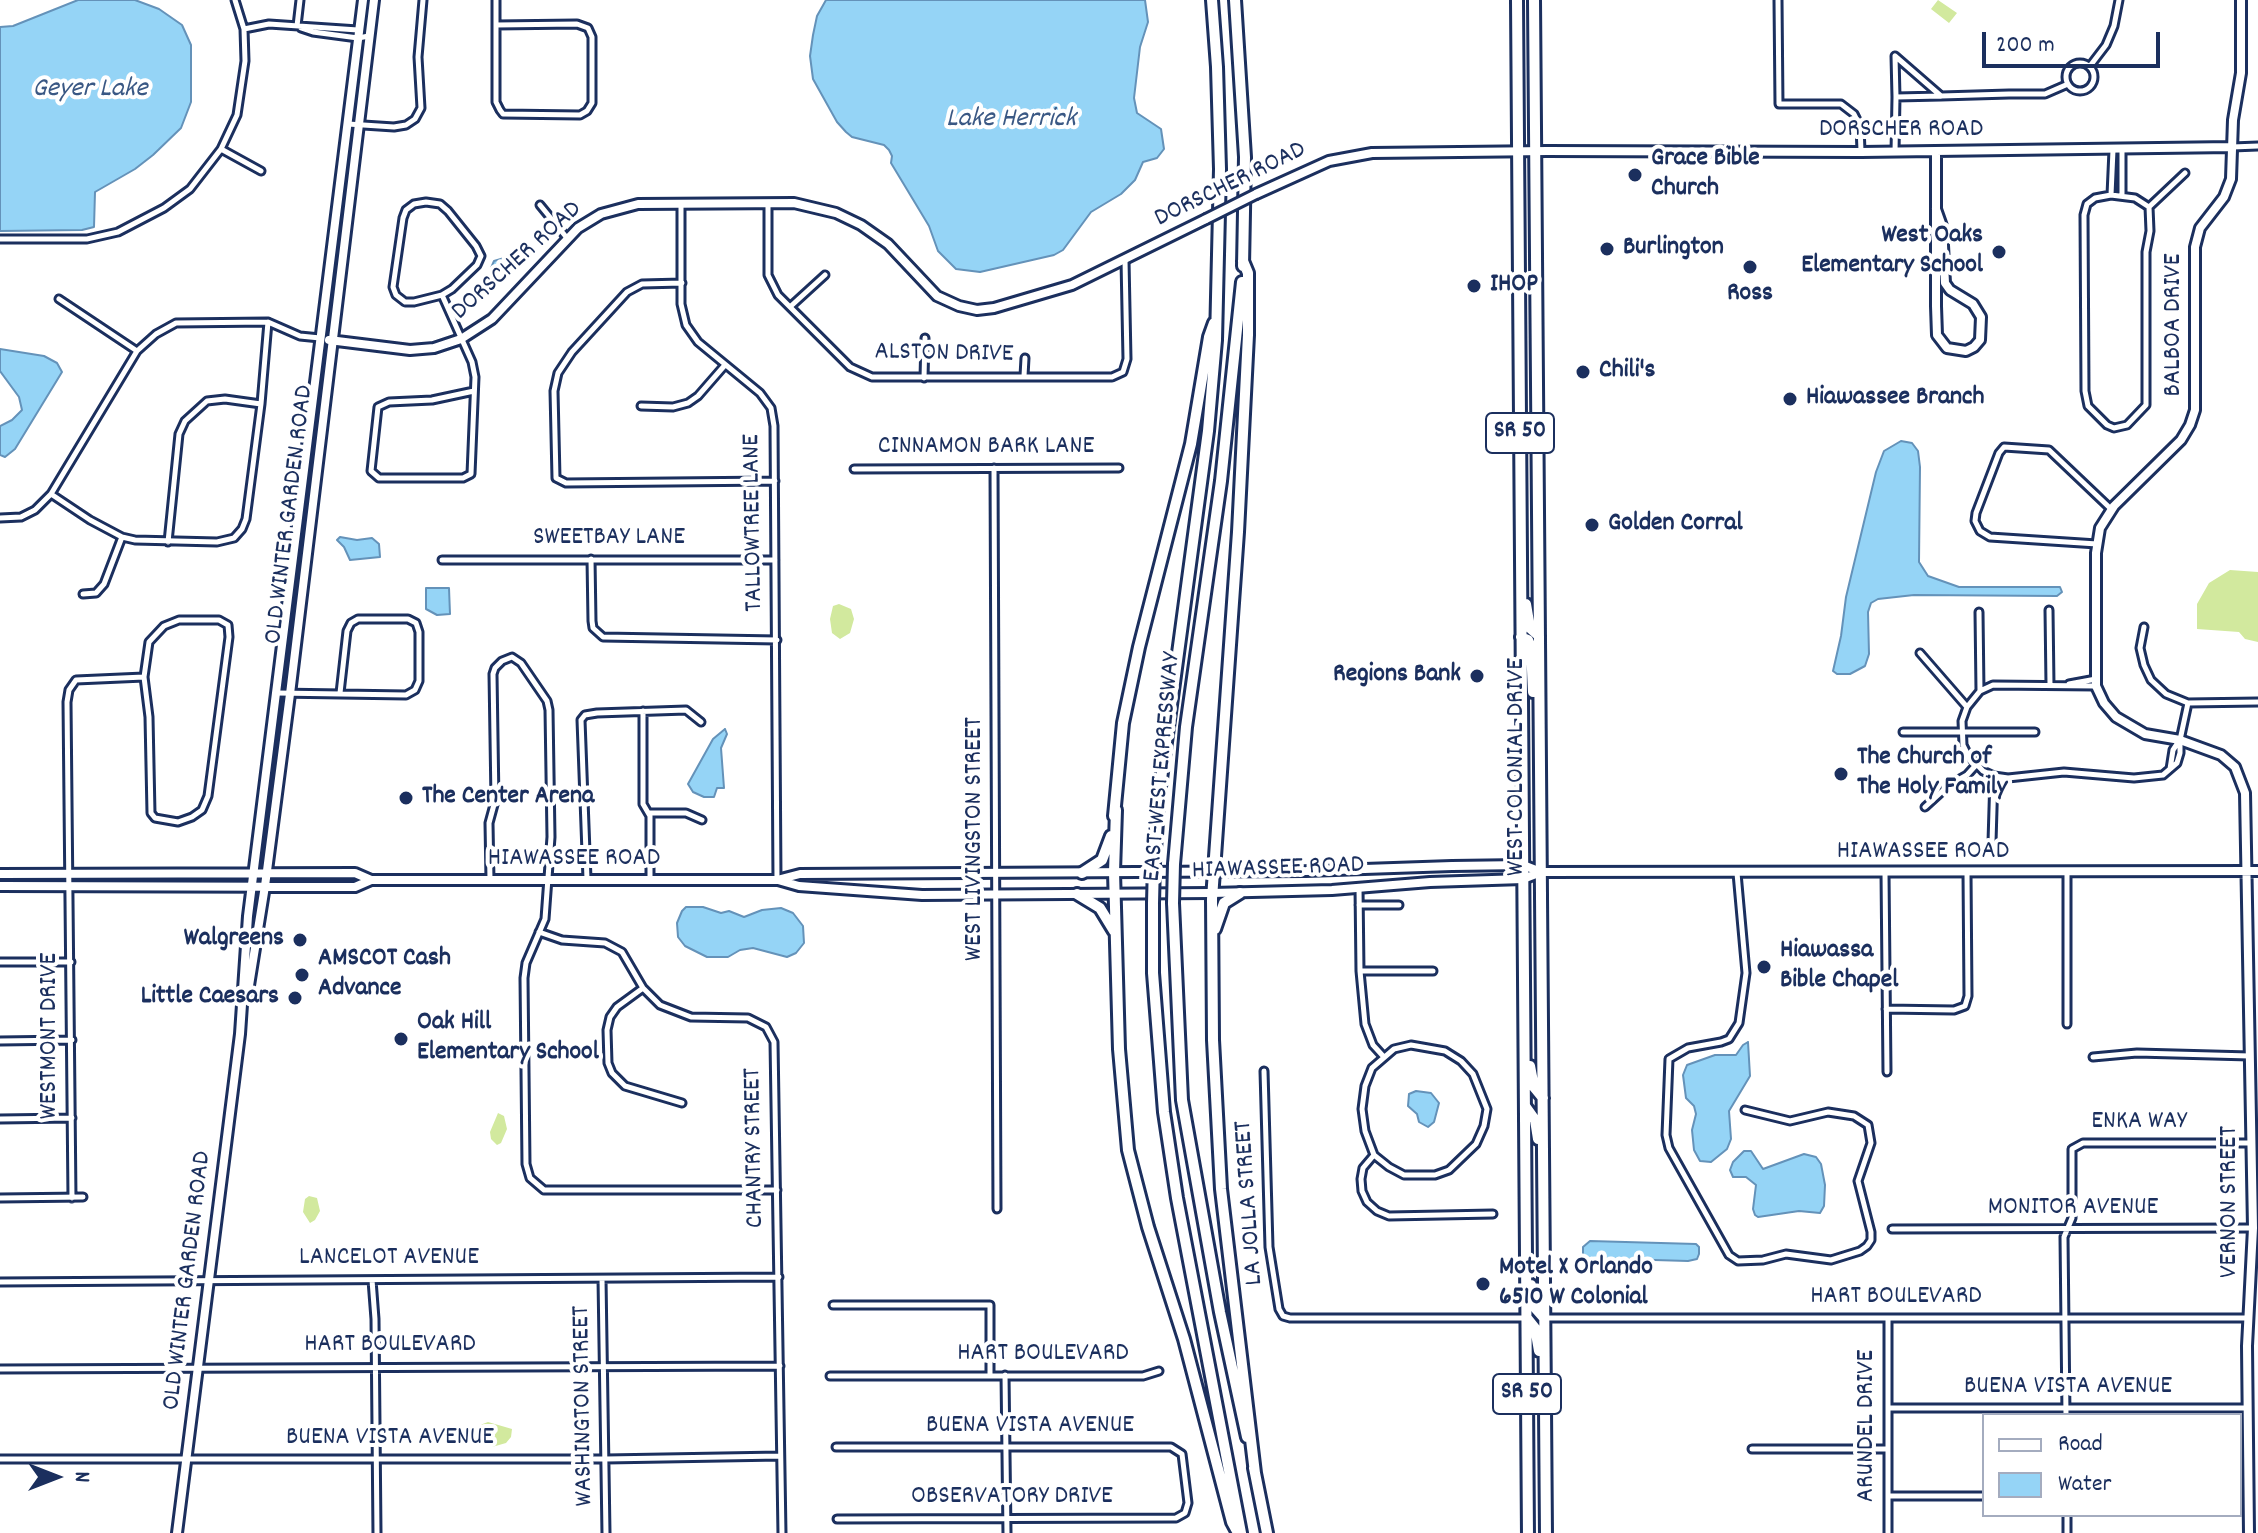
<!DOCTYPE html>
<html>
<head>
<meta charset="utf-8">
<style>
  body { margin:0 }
  #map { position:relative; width:2258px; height:1533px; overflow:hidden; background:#fff; font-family:Dekko,sans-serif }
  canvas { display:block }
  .legend { position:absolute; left:1982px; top:1413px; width:260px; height:104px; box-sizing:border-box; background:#fff; border:2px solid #a4acbf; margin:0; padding:10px 14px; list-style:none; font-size:24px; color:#1b2f5e }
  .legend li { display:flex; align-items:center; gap:16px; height:40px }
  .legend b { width:40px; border:2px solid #a4acbf }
  .north { position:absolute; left:16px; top:1437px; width:80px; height:80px; -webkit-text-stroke:6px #fff; paint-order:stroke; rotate:90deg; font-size:22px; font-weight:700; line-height:32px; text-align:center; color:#1b2f5e }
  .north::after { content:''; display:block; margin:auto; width:28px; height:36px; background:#1b2f5e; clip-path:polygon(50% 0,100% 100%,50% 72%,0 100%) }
  .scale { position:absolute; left:1982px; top:32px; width:178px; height:36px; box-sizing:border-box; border:4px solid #1b2f5e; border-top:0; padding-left:10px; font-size:24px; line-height:28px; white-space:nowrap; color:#1b2f5e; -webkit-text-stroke:6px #fff; paint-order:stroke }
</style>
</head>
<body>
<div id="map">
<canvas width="2258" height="1533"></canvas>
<ul class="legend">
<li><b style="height:10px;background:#fff"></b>Road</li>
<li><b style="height:22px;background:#95d4f6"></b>Water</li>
</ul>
<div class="north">N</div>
<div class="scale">200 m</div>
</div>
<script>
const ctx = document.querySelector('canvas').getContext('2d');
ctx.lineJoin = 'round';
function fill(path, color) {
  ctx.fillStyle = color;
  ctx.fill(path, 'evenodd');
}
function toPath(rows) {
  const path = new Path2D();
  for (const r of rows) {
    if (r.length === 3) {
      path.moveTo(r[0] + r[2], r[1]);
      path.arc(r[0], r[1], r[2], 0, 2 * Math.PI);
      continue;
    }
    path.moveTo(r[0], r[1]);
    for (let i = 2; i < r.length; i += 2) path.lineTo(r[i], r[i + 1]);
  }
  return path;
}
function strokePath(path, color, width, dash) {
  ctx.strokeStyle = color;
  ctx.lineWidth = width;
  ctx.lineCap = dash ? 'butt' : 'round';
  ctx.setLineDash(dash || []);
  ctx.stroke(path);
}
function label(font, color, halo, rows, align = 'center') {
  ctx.font = font + ' Dekko,sans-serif';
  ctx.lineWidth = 8;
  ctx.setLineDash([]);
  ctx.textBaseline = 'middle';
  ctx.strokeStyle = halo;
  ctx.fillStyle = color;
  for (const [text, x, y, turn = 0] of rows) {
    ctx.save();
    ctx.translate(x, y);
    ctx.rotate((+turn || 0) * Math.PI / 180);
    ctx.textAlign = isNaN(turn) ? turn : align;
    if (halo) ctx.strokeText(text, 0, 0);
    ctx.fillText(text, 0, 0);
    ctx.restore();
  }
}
fill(toPath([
  [1938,0,1957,13,1949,23,1931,9],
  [2230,570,2258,572,2258,642,2245,639,2239,632,2197,629,2197,604,2209,583],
  [839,604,851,609,854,619,850,633,840,639,832,633,830,619,833,606],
  [498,1113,504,1116,507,1129,501,1143,497,1145,491,1139,490,1132],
  [309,1196,317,1198,320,1211,315,1220,310,1223,303,1212,305,1199],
  [488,1422,512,1429,511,1437,506,1443,492,1447,484,1443,479,1430,480,1425]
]), '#d2e99e');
const water = toPath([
  [78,0,135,0,159,9,182,25,191,45,191,102,181,128,153,155,135,169,95,192,94,227,82,230,0,231,0,27,13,26,78,0],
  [826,0,1145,0,1148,22,1140,47,1134,98,1137,113,1161,129,1164,149,1157,158,1143,162,1135,180,1121,194,1091,212,1063,250,1054,255,980,272,956,269,938,251,929,226,891,163,892,156,889,150,884,145,852,137,846,132,837,122,813,79,810,56,813,35,817,16,826,0],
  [511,256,517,256,521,260,511,272,493,270,491,268,494,261,511,256],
  [0,349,44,356,57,363,62,372,15,449,5,457,0,455,0,426,12,420,22,410,19,397,0,371,0,349],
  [1901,441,1912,443,1918,451,1920,467,1919,562,1928,576,1959,587,2060,587,2062,592,2057,596,1914,595,1878,599,1871,603,1868,612,1869,654,1865,666,1850,674,1837,674,1833,671,1841,636,1846,597,1876,472,1884,451,1901,441],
  [340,537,357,540,372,538,379,544,380,557,350,560,344,547,337,540,340,537],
  [426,588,449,588,450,614,437,615,426,609,426,588],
  [725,729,727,734,721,748,724,788,717,788,714,797,704,797,693,792,688,784,713,739,725,729],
  [686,907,703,907,721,913,729,911,744,917,762,910,781,908,793,913,803,926,804,943,796,953,787,957,753,948,740,950,728,957,707,957,685,946,678,937,677,923,682,911,686,907],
  [1748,1042,1750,1076,1729,1111,1731,1139,1727,1149,1711,1162,1700,1161,1694,1150,1692,1130,1696,1114,1694,1106,1686,1098,1683,1075,1687,1065,1715,1055,1736,1055,1743,1045,1748,1042],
  [1416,1091,1431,1093,1439,1103,1434,1122,1428,1127,1419,1122,1417,1114,1408,1106,1409,1094,1416,1091],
  [1744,1151,1751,1151,1763,1169,1804,1154,1816,1157,1821,1164,1825,1185,1824,1206,1820,1213,1799,1211,1758,1217,1755,1215,1753,1209,1756,1185,1746,1177,1733,1177,1730,1170,1733,1162,1744,1151],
  [1590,1241,1696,1244,1699,1247,1699,1254,1697,1259,1688,1261,1587,1258,1583,1255,1583,1247,1590,1241]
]);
fill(water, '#95d4f6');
strokePath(water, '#6492b9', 2);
const street = toPath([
  [496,0,496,102,500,110,503,114,580,115,587,111,592,103,592,37,588,28,577,24,496,25],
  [1778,0,1779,104,1841,104,1854,114,1860,126,1861,151],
  [297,26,300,0],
  [301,28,313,32,358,38,369,36],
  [244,29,269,24,358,30],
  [2080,77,14],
  [2090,66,2106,45,2114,26,2119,0],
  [1941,96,1895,56,1896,97,1941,96,2009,94,2045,94,2068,84],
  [348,124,394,127,406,125,415,119,421,108,418,57,423,0],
  [2232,147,2258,146],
  [221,149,261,171],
  [2122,150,2122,196],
  [1895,152,1896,97],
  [2111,195,2113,150],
  [426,202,440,204,448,211,476,246,481,256,477,265,452,289,442,295,414,302,405,302,396,295,393,287,403,218,406,210,414,204,426,202],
  [768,204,768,275,778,295,850,367,872,377,1112,377,1123,372,1127,359,1125,260],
  [540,205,567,238],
  [681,205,681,304,686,325,698,342,760,393,771,408,774,426,777,880],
  [2149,207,2135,198,2111,195,2095,198,2087,204,2084,215,2085,391,2088,406,2107,425,2114,428,2127,425,2146,405,2146,252,2150,231,2149,207,2185,173],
  [0,239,87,239,118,232,164,208,190,189,221,149,237,115,245,61,244,29,235,0],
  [682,283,642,284,627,292,572,352,558,373,554,391,556,478,566,483,775,481],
  [442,295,472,362,475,377,471,474,463,478,379,478,371,471,378,407,389,402,432,400,474,391],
  [59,299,137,351],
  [791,306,825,275],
  [1024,376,1025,358],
  [924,378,925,338],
  [641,406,673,407,688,403,698,396,725,365],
  [994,468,997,1209],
  [854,469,1119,468],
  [51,494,90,520,122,537,135,540,217,542,234,538,242,529,246,519,261,404,268,322],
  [0,518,21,517,35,510,51,494,137,351,156,334,176,323,268,322,300,336,320,338],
  [168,542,179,434,185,421,207,401,225,399,261,404],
  [2097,544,1990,537,1980,531,1975,521,1976,513,1999,453,2004,447,2049,450,2111,509],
  [591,559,592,621,593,628,603,637,777,640],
  [442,560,775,560],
  [83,594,96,593,104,584,122,537],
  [2049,610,2050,685],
  [1979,612,1980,691],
  [179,620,219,620,228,625,229,637,208,796,202,810,192,817,178,822,155,818,151,813,149,717,144,677,149,642,164,626,179,620],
  [2144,627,2140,648,2144,665,2151,680,2166,694,2188,703,2258,702],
  [1920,653,1967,707],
  [2069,684,2096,679],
  [2096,686,1993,685,1980,691,1967,707,1962,721,1963,745,1968,755,1983,771,1994,776,2008,778,2064,772,2134,778,2163,775,2177,763,2180,753,2180,740,2188,703],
  [277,693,406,695,415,690,419,681,419,632,416,623,408,619,358,619,351,623,347,631,340,693],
  [643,711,643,804,650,816,650,880],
  [1903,732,2035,732],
  [2170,769,2173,750,2179,741],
  [1925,807,1949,785,1967,775,1976,765],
  [649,813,686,813,702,820],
  [1992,842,1994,776],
  [1737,873,1746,973,1739,1023,1729,1039,1721,1042,1688,1048,1669,1059,1666,1135,1669,1148,1729,1255,1738,1261,1763,1260,1786,1254,1831,1260,1860,1251,1867,1246,1871,1240,1871,1232,1858,1181,1871,1143,1868,1125,1854,1116,1828,1112,1790,1121,1745,1110],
  [1885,873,1887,1072],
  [587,879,581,720,585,715,597,713,686,710,701,722],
  [490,880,489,823,495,801,493,674,495,668,502,661,512,657,521,663,547,701,549,710,551,837,545,919,526,963,524,978,526,1164,530,1178,544,1190,777,1190],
  [1359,888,1360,971,1365,1024,1373,1045,1383,1056],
  [1359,905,1399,905],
  [539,932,562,940,605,943,622,952,643,988,660,1005,691,1017,748,1018,766,1027,774,1042,782,1533],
  [0,962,71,962],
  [1360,971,1433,971],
  [643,988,617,1007,610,1017,607,1030,608,1063,612,1073,625,1086,682,1103],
  [1886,1009,1954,1010,1965,1006,1968,996,1967,873],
  [2067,1024,2067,872],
  [0,1041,72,1040],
  [1411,1045,1445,1051,1461,1061,1473,1074,1487,1109,1484,1126,1476,1144,1449,1170,1435,1175,1404,1175,1389,1167,1374,1155,1365,1131,1362,1109,1365,1086,1372,1068,1394,1049,1411,1045],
  [2093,1057,2137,1053,2250,1056],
  [1264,1071,1269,1247,1279,1309,1283,1316,1290,1318,1526,1318],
  [0,1119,72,1118],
  [1374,1155,1363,1168,1361,1179,1362,1191,1367,1202,1377,1211,1389,1216,1493,1214],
  [0,1198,83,1197],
  [72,1198,67,702,69,690,76,680,144,677],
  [1892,1229,2253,1228],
  [602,1279,606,1533],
  [372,1280,375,1319,377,1533],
  [0,1282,779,1277],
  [833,1305,990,1305,990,1375],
  [1545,1318,2248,1318],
  [1888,1318,1888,1533],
  [0,1369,780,1366],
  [1005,1375,1007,1533],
  [830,1376,1143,1376,1159,1371],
  [1888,1408,2248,1408],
  [2066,1415,2064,1237,2072,1218,2072,1149,2083,1143,2251,1143],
  [836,1447,1171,1447,1182,1454,1188,1503,1185,1513,1176,1518,837,1519],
  [1752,1449,1888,1449],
  [0,1459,606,1459,780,1456],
  [1888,1496,1984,1496],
  [2067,1515,2067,1533]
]);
const secondary = toPath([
  [2241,0,2241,73,2233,120,2231,179,2224,197,2200,228,2195,247,2195,410,2190,425,2181,440,2114,506,2100,528,2096,553,2096,686,2104,703,2116,717,2145,734,2180,740,2221,755,2235,767,2245,793,2253,1228,2247,1346,2249,1533],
  [1936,152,1936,306,1937,335,1947,348,1966,351,1974,347,1980,340,1981,317,1973,304,1950,290,1945,283,1942,226,1936,209],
  [1256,194,1329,161,1372,153,1547,151,1861,152,2232,147],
  [329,340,410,350,434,348,461,339,492,319,578,228,601,214,638,204,794,203,836,213,861,225,888,244,937,296,959,306,977,310,994,308,1072,285,1206,219],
  [0,874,355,873,371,880],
  [778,880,799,886,922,895,1212,893,1332,890,1430,882,1523,879,1541,872],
  [0,886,355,887,371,880,777,880,800,874,1306,871,1452,866,1523,865,1541,872,2258,871],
  [247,998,265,886,290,694,374,0],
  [177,1533,240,1034,248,916,363,0]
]);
const highway = toPath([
  [1235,0,1245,157,1243,266],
  [1517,0,1528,1533],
  [1534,0,1546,1533],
  [1243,261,1248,273,1248,335,1238,532,1212,899,1213,1040,1221,1189,1255,1473],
  [1526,604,1530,628,1539,636],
  [1521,637,1528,640,1531,647,1533,692],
  [1116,810,1114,872,1119,1049,1128,1150,1148,1227,1184,1339,1232,1522,1238,1533],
  [1114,816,1123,723,1139,647,1191,444,1209,337,1214,323],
  [1154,863,1159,794,1208,431,1216,340,1220,169,1217,67,1212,0],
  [1174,864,1186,727,1221,481,1242,282],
  [1082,873,1102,860,1111,836],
  [1077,894,1100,908,1114,931],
  [1153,903,1153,973,1164,1112,1177,1198,1241,1533],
  [1173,903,1182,1100,1220,1312,1247,1437],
  [1215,929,1224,903,1240,893],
  [1530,1066,1534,1087,1543,1098],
  [1525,1106,1535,1120,1538,1139],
  [1531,1285,1536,1309,1544,1318],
  [1527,1318,1535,1328,1539,1351],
  [1254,1468,1267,1533]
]);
strokePath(street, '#1b2f5e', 11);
strokePath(secondary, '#1b2f5e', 14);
strokePath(highway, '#1b2f5e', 16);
strokePath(street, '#fff', 5);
strokePath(secondary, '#fff', 8);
strokePath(highway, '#fff', 10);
const secondaryBridge = toPath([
  [1206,219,1256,194]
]);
const highwayBridge = toPath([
  [1153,903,1154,863],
  [1173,903,1174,864]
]);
strokePath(secondaryBridge, '#1b2f5e', 14, []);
strokePath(highwayBridge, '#1b2f5e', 16, []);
strokePath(secondaryBridge, '#fff', 8);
strokePath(highwayBridge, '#fff', 10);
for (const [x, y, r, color] of [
  [1635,175,8,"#1b2f5e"],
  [1607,249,8,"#1b2f5e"],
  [1999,252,8,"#1b2f5e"],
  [1750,267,8,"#1b2f5e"],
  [1474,286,8,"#1b2f5e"],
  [1583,372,8,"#1b2f5e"],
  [1790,399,8,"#1b2f5e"],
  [1592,525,8,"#1b2f5e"],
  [1477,676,8,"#1b2f5e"],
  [1841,774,8,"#1b2f5e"],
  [406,798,8,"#1b2f5e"],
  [300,940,8,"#1b2f5e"],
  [1764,967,8,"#1b2f5e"],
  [302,975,8,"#1b2f5e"],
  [295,998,8,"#1b2f5e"],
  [401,1039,8,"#1b2f5e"],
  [1483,1284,8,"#1b2f5e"]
]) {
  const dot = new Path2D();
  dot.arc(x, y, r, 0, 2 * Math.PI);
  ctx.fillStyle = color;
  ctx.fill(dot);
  strokePath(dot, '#fff', 3);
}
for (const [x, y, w] of [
  [1520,433,68],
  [1527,1394,68]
]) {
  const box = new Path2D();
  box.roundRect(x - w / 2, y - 20, w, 40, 6);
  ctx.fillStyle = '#fff';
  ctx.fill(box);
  strokePath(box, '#1b2f5e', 2);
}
label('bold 24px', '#1b2f5e', null, [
  ["SR 50",1520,433],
  ["SR 50",1527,1394]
]);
label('26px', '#1b2f5e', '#fff', [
  ["DORSCHER ROAD",1901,131],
  ["DORSCHER ROAD",1231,186,-26],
  ["DORSCHER ROAD",518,262,-42],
  ["BALBOA DRIVE",2175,325,-90],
  ["ALSTON DRIVE",944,355,1],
  ["CINNAMON BARK LANE",986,448],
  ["OLD WINTER GARDEN ROAD",291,515,-83],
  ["TALLOWTREE LANE",755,523,-91],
  ["SWEETBAY LANE",609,539],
  ["EAST-WEST EXPRESSWAY",1164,767,-85],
  ["WEST COLONIAL DRIVE",1518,767,-90],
  ["WEST LIVINGSTON STREET",976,839,-90],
  ["HIAWASSEE ROAD",1923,853],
  ["HIAWASSEE ROAD",574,860],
  ["HIAWASSEE ROAD",1278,870,-2],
  ["WESTMONT DRIVE",51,1036,-90],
  ["ENKA WAY",2139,1123],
  ["CHANTRY STREET",756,1148,-91],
  ["VERNON STREET",2231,1202,-90],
  ["LA JOLLA STREET",1251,1203,-94],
  ["MONITOR AVENUE",2073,1209],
  ["LANCELOT AVENUE",389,1259],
  ["OLD WINTER GARDEN ROAD",189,1281,-83],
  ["HART BOULEVARD",1896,1298],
  ["HART BOULEVARD",390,1346],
  ["HART BOULEVARD",1043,1355],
  ["BUENA VISTA AVENUE",2068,1388],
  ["WASHINGTON STREET",585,1406,-91],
  ["ARUNDEL DRIVE",1868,1426,-90],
  ["BUENA VISTA AVENUE",1030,1427],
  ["BUENA VISTA AVENUE",390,1439],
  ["OBSERVATORY DRIVE",1012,1498]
]);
label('bold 26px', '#1b2f5e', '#fff', [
  ["Grace Bible",1651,160],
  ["Church",1651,190],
  ["West Oaks",1983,237,"right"],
  ["Elementary School",1983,267,"right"],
  ["Burlington",1623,249],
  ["IHOP",1490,286],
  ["Ross",1750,295,"center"],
  ["Chili's",1599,372],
  ["Hiawassee Branch",1806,399],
  ["Golden Corral",1608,525],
  ["Regions Bank",1461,676,"right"],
  ["The Church of",1857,759],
  ["The Holy Family",1857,789],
  ["The Center Arena",422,798],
  ["Walgreens",284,940,"right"],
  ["Hiawassa",1780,952],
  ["Bible Chapel",1780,982],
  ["AMSCOT Cash",318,960],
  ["Advance",318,990],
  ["Little Caesars",279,998,"right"],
  ["Oak Hill",417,1024],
  ["Elementary School",417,1054],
  ["Motel X Orlando",1499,1269],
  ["6510 W Colonial",1499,1299]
], 'left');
label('italic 28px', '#3a5884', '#fff', [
  ["Geyer Lake",90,91],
  ["Lake Herrick",1011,121]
]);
</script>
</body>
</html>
